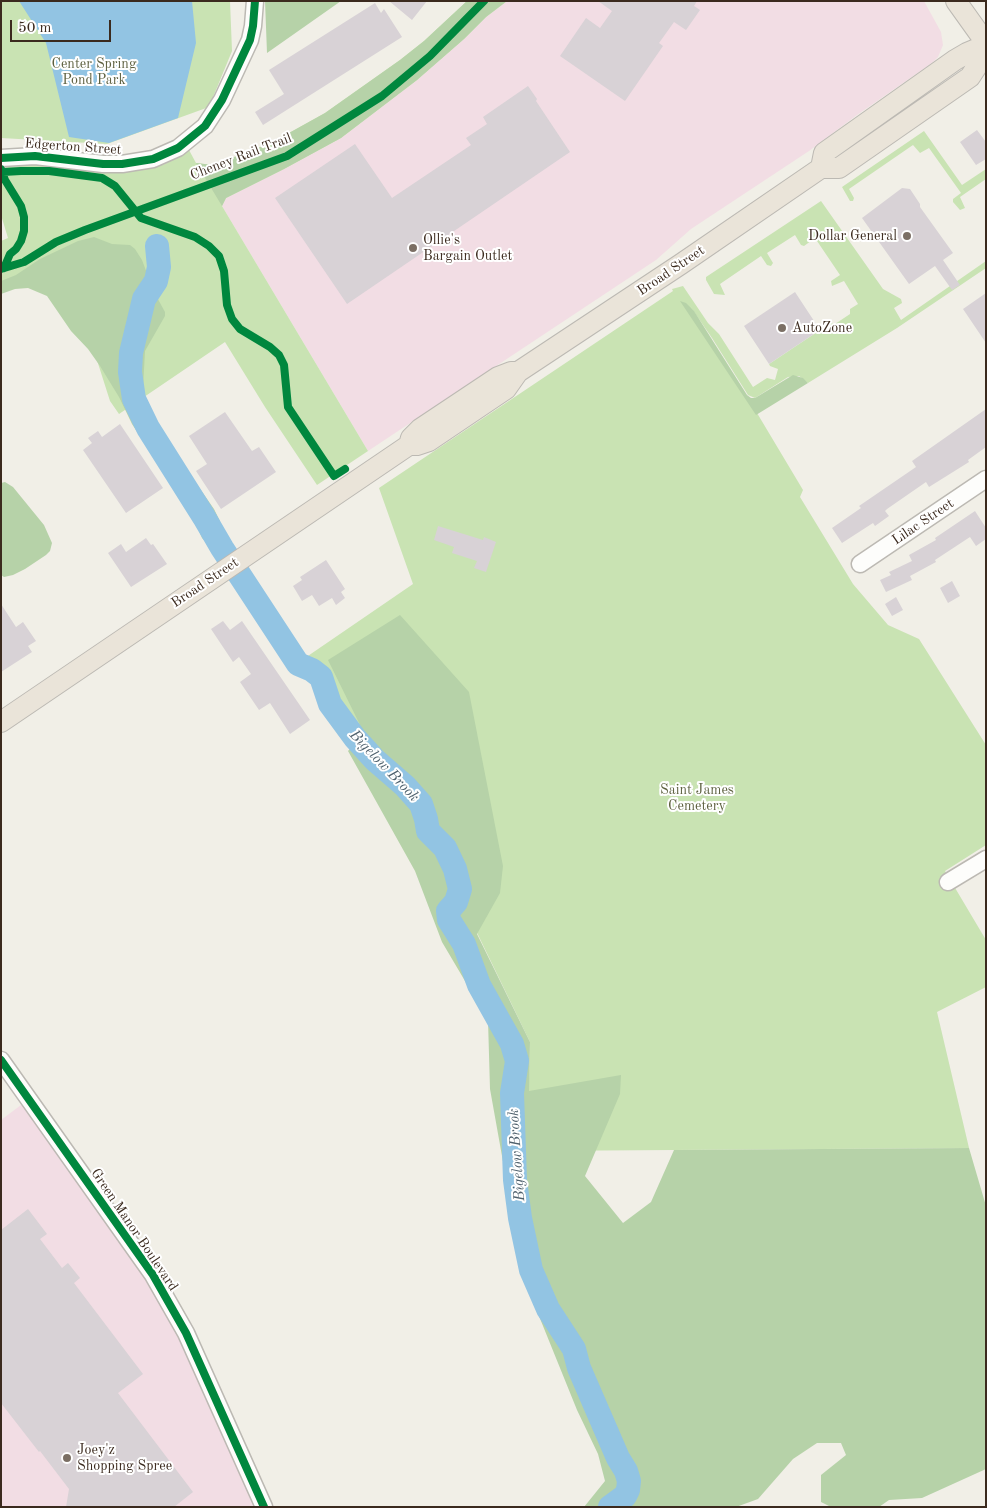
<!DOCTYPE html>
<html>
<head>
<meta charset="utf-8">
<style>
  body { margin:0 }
  #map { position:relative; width:987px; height:1508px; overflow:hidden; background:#f1efe7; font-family:"Old Standard TT",serif }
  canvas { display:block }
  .frame { position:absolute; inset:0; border:2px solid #3b2a1e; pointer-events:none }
  .scale { position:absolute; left:10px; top:20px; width:101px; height:22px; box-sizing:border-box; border:2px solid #3b2a1e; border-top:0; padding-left:6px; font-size:15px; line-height:18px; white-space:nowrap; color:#3b2a1e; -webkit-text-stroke:4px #fff; paint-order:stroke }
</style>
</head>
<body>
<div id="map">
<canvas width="987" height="1508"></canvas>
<div class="frame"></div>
<div class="scale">50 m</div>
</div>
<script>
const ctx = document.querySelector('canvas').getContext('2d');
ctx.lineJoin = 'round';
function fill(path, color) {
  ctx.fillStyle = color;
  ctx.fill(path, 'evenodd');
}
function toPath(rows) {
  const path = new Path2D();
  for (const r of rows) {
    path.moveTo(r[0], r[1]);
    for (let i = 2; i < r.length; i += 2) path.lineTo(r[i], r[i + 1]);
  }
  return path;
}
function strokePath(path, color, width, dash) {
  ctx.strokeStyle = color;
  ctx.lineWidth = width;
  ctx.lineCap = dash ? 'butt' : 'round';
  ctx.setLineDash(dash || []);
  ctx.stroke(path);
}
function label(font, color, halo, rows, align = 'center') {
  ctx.font = font + ' "Old Standard TT",serif';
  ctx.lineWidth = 4;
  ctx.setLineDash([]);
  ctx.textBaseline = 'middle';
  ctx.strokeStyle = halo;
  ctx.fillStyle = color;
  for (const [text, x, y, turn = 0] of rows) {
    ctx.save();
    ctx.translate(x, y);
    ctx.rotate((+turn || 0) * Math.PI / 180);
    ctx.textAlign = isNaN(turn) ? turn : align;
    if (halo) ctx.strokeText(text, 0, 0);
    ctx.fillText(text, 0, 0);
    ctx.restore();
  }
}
fill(toPath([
  [507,1,924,1,941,32,943,45,938,57,932,63,857,115,809,151,691,229,656,260,368,451,222,206,226,198,284,169,341,138,417,80,464,39,486,17],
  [29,1099,153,1275,264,1507,1,1507,1,1120]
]), '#f2dde4');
fill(toPath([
  [1,1,230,1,232,51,209,107,107,144,1,138],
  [467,1,507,1,486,17,464,39,417,80,341,138,284,169,226,198,222,206,368,451,317,485,265,407,225,342,119,414,110,401,66,263,1,286,1,241,8,238,1,215,1,168,37,164,105,172,126,172,146,169,165,164,189,150,196,163,213,165,271,143,325,113,400,60,424,41],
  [924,131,962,185,986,169,986,179,960,197,965,208,960,210,953,202,953,199,961,193,929,148,920,153,913,145,849,189,854,198,853,201,850,201,842,187],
  [821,201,883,289,901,299,902,303,894,308,901,320,986,261,986,268,897,328,808,383,799,376,788,377,755,398,748,395,712,338,690,306,757,413,803,490,800,497,853,584,888,625,919,639,986,745,986,845,945,871,986,940,986,987,937,1012,969,1148,527,1151,530,1042,465,908,302,660,413,584,379,488,673,291,672,289,683,286,708,323,719,334,753,387,767,378,775,380,778,369,770,366,769,364,820,330,832,323,835,324,850,314,850,309,858,304,844,281,832,286,831,281,840,275,815,238,804,246,801,245,795,235,767,253,773,263,771,266,767,265,761,256,720,284,725,295,714,294,706,280,706,277]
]), '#c9e3b3');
fill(toPath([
  [265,1,341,1,267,53],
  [467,1,507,1,486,17,464,39,417,80,341,138,284,169,226,198,222,206,196,163,213,165,271,143,325,113,400,60,424,41],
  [94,237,112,244,130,245,135,249,142,260,154,292,165,312,165,316,145,351,143,388,146,400,169,444,214,509,220,521,220,528,210,541,205,541,202,538,197,526,171,484,132,424,119,397,100,366,88,349,71,331,47,296,28,288,15,289,1,294,1,281,16,275,40,259,78,241],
  [680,301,686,303,694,311,747,395,751,398,755,398,760,395,793,375,803,378,808,383,756,415],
  [5,482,13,487,44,525,52,543,50,551,46,555,25,569,13,575,4,577,1,575,1,483],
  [400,615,469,692,503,866,500,893,477,934,530,1042,529,1091,621,1075,620,1094,585,1176,623,1223,651,1202,674,1150,969,1148,986,1206,986,1469,922,1498,889,1500,879,1507,831,1507,821,1502,821,1475,846,1455,841,1443,817,1443,793,1459,758,1499,736,1507,584,1507,605,1481,598,1454,577,1410,524,1279,490,1089,488,1020,442,942,415,871,348,751,364,733,328,660]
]), '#b6d2a8');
fill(toPath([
  [19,1,192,1,196,43,178,118,109,143,69,137,46,43]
]), '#92c4e3');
strokePath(toPath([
  [157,246,159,267,156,281,144,299,131,353,130,372,134,399,148,428,204,517,222,548,298,664,312,670,321,677,330,704,355,738,375,760,405,786,421,804,426,819,428,831,445,848,455,869,460,889,456,902,448,911,449,920,464,944,479,985,512,1044,517,1061,512,1093,515,1180,520,1218,531,1270,548,1309,574,1349,579,1368,618,1458,626,1471,629,1481,628,1490,625,1496,610,1507]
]), '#92c4e3', 24);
fill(toPath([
  [389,1,427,1,412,20],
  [598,1,697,1,694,6,700,10,686,30,674,22,659,43,663,46,625,101,560,56,586,18,600,28,612,11],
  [375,3,381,13,384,9,402,37,263,125,255,112,284,94,269,70],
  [528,86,537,99,536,101,570,152,347,304,275,198,355,144,392,198,471,145,466,138,487,124,483,117],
  [977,130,986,142,986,159,976,165,960,142],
  [902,188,910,189,920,204,920,207,953,253,943,260,960,285,952,290,935,266,909,284,862,218],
  [795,292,820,330,769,364,744,326],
  [986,293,986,343,963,309],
  [986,409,986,447,968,460,969,462,929,487,926,482,887,509,885,511,889,516,875,526,873,523,842,543,832,528,861,508,859,506,916,467,912,461],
  [225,412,252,451,259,447,276,472,221,509,196,471,207,464,189,436],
  [120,424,163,488,126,513,83,450,92,443,88,438,98,431,102,437],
  [975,511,986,528,986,539,976,546,970,537,935,560,936,562,910,576,912,580,886,592,880,580,891,575,889,572,912,561,909,555,936,540,935,538],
  [438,526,483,540,484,537,496,542,486,572,474,568,477,561,452,553,454,547,434,540],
  [146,538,151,545,153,544,167,564,131,587,108,553,121,544,126,552],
  [326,560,345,589,341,592,345,598,336,605,332,598,319,606,312,595,302,601,293,586,302,580,300,577],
  [952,581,960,596,948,603,940,588],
  [896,597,903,610,892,616,885,604],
  [1,604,16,627,23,622,36,641,28,646,32,652,1,672],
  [223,621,230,630,242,621,310,720,290,734,270,703,259,710,240,682,251,674,239,657,233,662,211,629],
  [28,1209,47,1234,40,1239,62,1268,68,1263,80,1278,74,1283,143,1374,118,1393,193,1492,174,1507,66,1507,69,1489,40,1451,39,1452,1,1403,1,1230]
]), '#d8d2d6');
const minor = toPath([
  [1,158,35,156,103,164,122,164,153,159,178,148,205,126,222,100,250,40,253,26,255,1],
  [860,564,986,479],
  [948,882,986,859],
  [1,1060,153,1275,186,1333,264,1507]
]);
const major = toPath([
  [956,1,986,43],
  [821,168,824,153,955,60,967,53,986,45],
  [409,445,411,438,420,429,498,377,511,372,518,372],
  [1,722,409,445,417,445,429,441,506,389,518,372,681,264,821,168,839,168,970,77,983,57,986,49]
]);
strokePath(minor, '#bcb9b3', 19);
strokePath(major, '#bcb9b3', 22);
strokePath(minor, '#fdfdfb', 16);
strokePath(major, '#eae4d9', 20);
strokePath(toPath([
  [1,158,35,156,103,164,122,164,153,159,178,148,205,126,222,100,250,40,253,26,255,1],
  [1,169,5,180,21,206,24,217,24,231,21,241,16,249,10,254,4,268],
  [3,172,21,171,49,171,102,178,115,186,141,218,195,237,209,246,219,256,224,271,227,305,232,319,240,329,270,347,279,355,284,365,288,407,334,476,345,469],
  [1,269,24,262,56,242,85,230,287,156,382,96,430,56,484,1],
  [1,1060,153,1275,186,1333,264,1507]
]), '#00873e', 8);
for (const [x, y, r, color] of [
  [907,236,5,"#7b6f64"],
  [413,248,5,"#7b6f64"],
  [782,328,5,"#7b6f64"],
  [67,1458,5,"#7b6f64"]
]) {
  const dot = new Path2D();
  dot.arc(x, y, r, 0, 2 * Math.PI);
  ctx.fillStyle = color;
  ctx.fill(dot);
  strokePath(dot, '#fff', 2);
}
label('14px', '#5c5f3e', '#fff', [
  ["Center Spring",94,64],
  ["Pond Park",94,80],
  ["Saint James",697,790],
  ["Cemetery",697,806]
]);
label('14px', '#3b2a1e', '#fff', [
  ["Edgerton Street",73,147,4],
  ["Cheney Rail Trail",241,157,-21],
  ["Broad Street",671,271,-34],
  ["Lilac Street",923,522,-34],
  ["Broad Street",205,583,-34],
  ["Green Manor Boulevard",134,1230,56]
]);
label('14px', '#3b2a1e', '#fff', [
  ["Dollar General",897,236,"right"],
  ["Ollie's",423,240],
  ["Bargain Outlet",423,256],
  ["AutoZone",792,328],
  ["Joey'z",77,1450],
  ["Shopping Spree",77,1466]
], 'left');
label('italic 15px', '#4e606c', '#fff', [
  ["Bigelow Brook",384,766,46],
  ["Bigelow Brook",517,1155,-94]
]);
</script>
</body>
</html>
